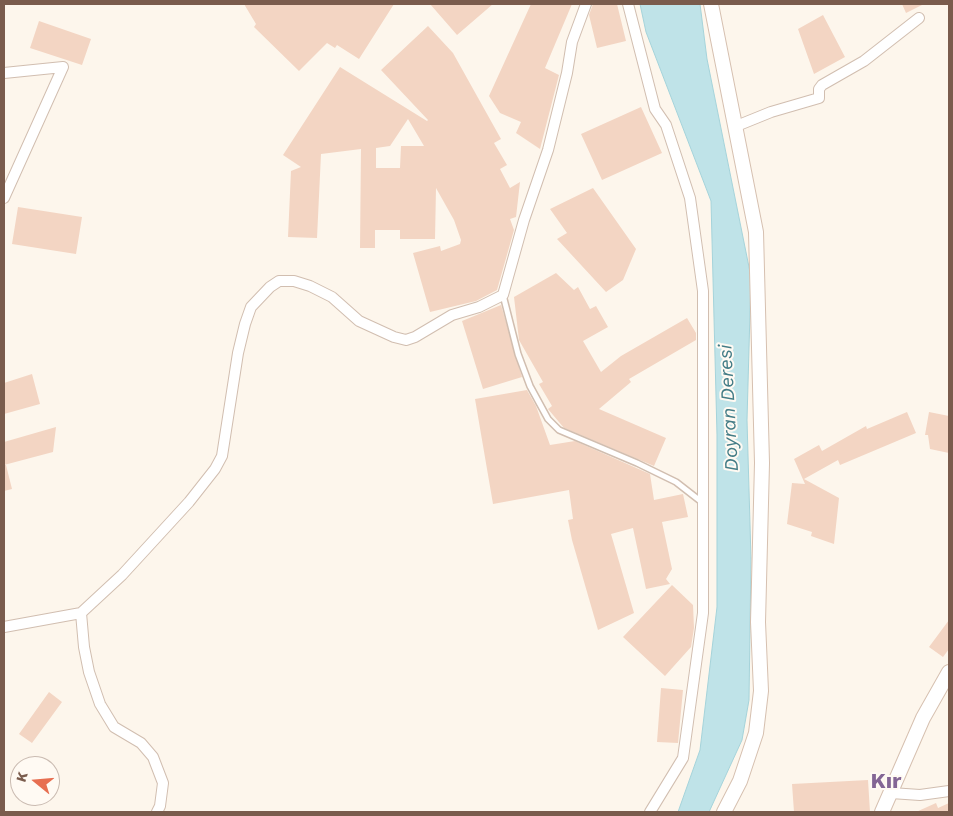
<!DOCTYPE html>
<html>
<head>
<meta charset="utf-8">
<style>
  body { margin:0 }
  #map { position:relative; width:953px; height:816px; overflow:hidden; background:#fdf6ec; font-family:"Work Sans",sans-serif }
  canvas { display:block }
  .frame { position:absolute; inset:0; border:5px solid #7a5c4d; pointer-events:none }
  .north { position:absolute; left:10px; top:756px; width:50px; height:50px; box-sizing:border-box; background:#fffaf3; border:1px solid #cabbb1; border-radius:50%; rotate:287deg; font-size:14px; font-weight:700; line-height:20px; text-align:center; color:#7a5c4d }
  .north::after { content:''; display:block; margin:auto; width:18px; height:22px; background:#e76f51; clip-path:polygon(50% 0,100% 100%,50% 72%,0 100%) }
</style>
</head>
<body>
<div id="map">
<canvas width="953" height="816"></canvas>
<div class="frame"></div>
<div class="north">K</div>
</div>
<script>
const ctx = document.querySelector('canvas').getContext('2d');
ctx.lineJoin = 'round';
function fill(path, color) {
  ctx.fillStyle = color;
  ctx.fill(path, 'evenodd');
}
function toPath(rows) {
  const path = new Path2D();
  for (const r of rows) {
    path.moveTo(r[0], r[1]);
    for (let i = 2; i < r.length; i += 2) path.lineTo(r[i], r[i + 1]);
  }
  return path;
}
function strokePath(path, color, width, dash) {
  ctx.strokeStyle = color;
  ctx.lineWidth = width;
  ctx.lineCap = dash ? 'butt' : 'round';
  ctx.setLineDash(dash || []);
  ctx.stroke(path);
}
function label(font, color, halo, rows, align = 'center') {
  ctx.font = font + ' "Work Sans",sans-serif';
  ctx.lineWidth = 4;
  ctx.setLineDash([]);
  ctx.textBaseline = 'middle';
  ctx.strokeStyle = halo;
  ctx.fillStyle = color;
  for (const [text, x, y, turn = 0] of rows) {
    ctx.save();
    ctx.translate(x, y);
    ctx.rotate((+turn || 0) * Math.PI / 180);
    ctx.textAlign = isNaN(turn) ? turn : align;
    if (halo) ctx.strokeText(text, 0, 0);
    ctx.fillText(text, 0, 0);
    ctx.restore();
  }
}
const water = toPath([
  [640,4,700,4,707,59,751,277,747,420,751,559,749,700,742,740,709,812,678,812,700,750,717,607,717,435,711,201,646,32,640,4]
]);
fill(water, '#bfe3e8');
strokePath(water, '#a5d3da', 1);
fill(toPath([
  [244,4,394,4,359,59,337,45,335,48,327,43,299,71,254,27,256,24],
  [430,4,493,4,457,35],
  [531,4,572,4,545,68,559,75,540,149,516,133,521,122,500,113,489,96],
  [593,4,617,4,626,41,597,48,589,15],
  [902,4,924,4,906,13],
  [823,15,845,57,814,74,798,29],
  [39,21,91,39,82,65,30,48],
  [428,26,453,53,501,139,494,143,507,165,500,169,510,188,520,182,516,217,510,219,514,230,497,290,476,301,430,312,413,253,440,246,441,251,460,244,461,240,454,220,436,188,435,239,400,239,400,230,375,230,375,248,360,248,361,149,321,154,317,238,288,237,291,171,301,167,283,155,340,67,427,121,428,120,381,70],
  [408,119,424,146,401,146,400,168,376,168,376,148,390,146],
  [641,107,662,153,602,180,581,134],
  [593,188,636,249,623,280,606,292,557,239,567,233,550,209],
  [18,207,82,217,76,254,12,244],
  [556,273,574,290,578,287,590,309,596,306,608,327,583,341,601,372,621,356,687,318,696,333,696,340,629,379,631,382,599,409,666,438,654,466,564,428,548,409,552,406,539,384,543,382,519,340,514,297],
  [501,305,522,377,483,389,462,321],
  [32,374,40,404,4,414,4,383],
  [527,390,536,406,550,445,575,441,650,474,654,500,683,494,688,517,662,522,672,569,666,579,670,584,646,589,633,528,611,534,634,613,598,630,572,540,568,520,573,519,569,490,493,504,475,399],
  [907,412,916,433,840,465,838,460,804,479,839,498,834,544,811,536,812,532,787,524,792,483,805,484,794,459,819,445,822,451,866,426,867,429],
  [929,412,949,416,949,453,930,449,928,435,925,435],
  [56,427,53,452,4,465,4,442],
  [4,465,6,465,12,489,4,491],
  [672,585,693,605,694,628,691,647,665,676,623,637],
  [949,620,949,649,943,657,929,647],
  [661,688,683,690,678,743,657,742],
  [49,692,62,702,32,743,19,734],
  [868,780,870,812,794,812,792,784],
  [936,803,938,808,949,803,949,812,916,812]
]), '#f3d5c3');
const lane = toPath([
  [503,295,518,354,530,386,548,419,559,430,637,463,676,482,703,503]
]);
const street = toPath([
  [628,4,655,109,666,125,690,198,703,291,703,613,683,758,650,812],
  [4,73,63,67,4,198],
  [734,127,771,112,819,98,819,89,822,85,864,61,919,18],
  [81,613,84,647,89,672,100,704,114,727,141,743,153,757,163,783,160,806,157,812],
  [4,627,81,613,122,575,189,502,215,469,222,456,238,353,245,324,251,307,270,287,279,281,294,281,310,286,332,297,359,321,394,337,406,340,415,337,452,315,479,307,503,295,524,220,548,150,567,73,572,42,586,4],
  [891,793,920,795,949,791]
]);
const secondary = toPath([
  [711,4,756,232,762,463,758,622,761,691,756,733,740,781,724,812],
  [882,812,923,718,949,672]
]);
strokePath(lane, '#d1beb0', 8);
strokePath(street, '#d1beb0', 12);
strokePath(secondary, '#d6c0b0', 16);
strokePath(lane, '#fff', 5);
strokePath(street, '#fff', 10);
strokePath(secondary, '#fff', 14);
label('italic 19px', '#437c86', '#fffaf3', [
  ["Doyran Deresi",729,408,-93]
]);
label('bold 22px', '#846695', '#fffaf3', [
  ["Kır",886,782]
]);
</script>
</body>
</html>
